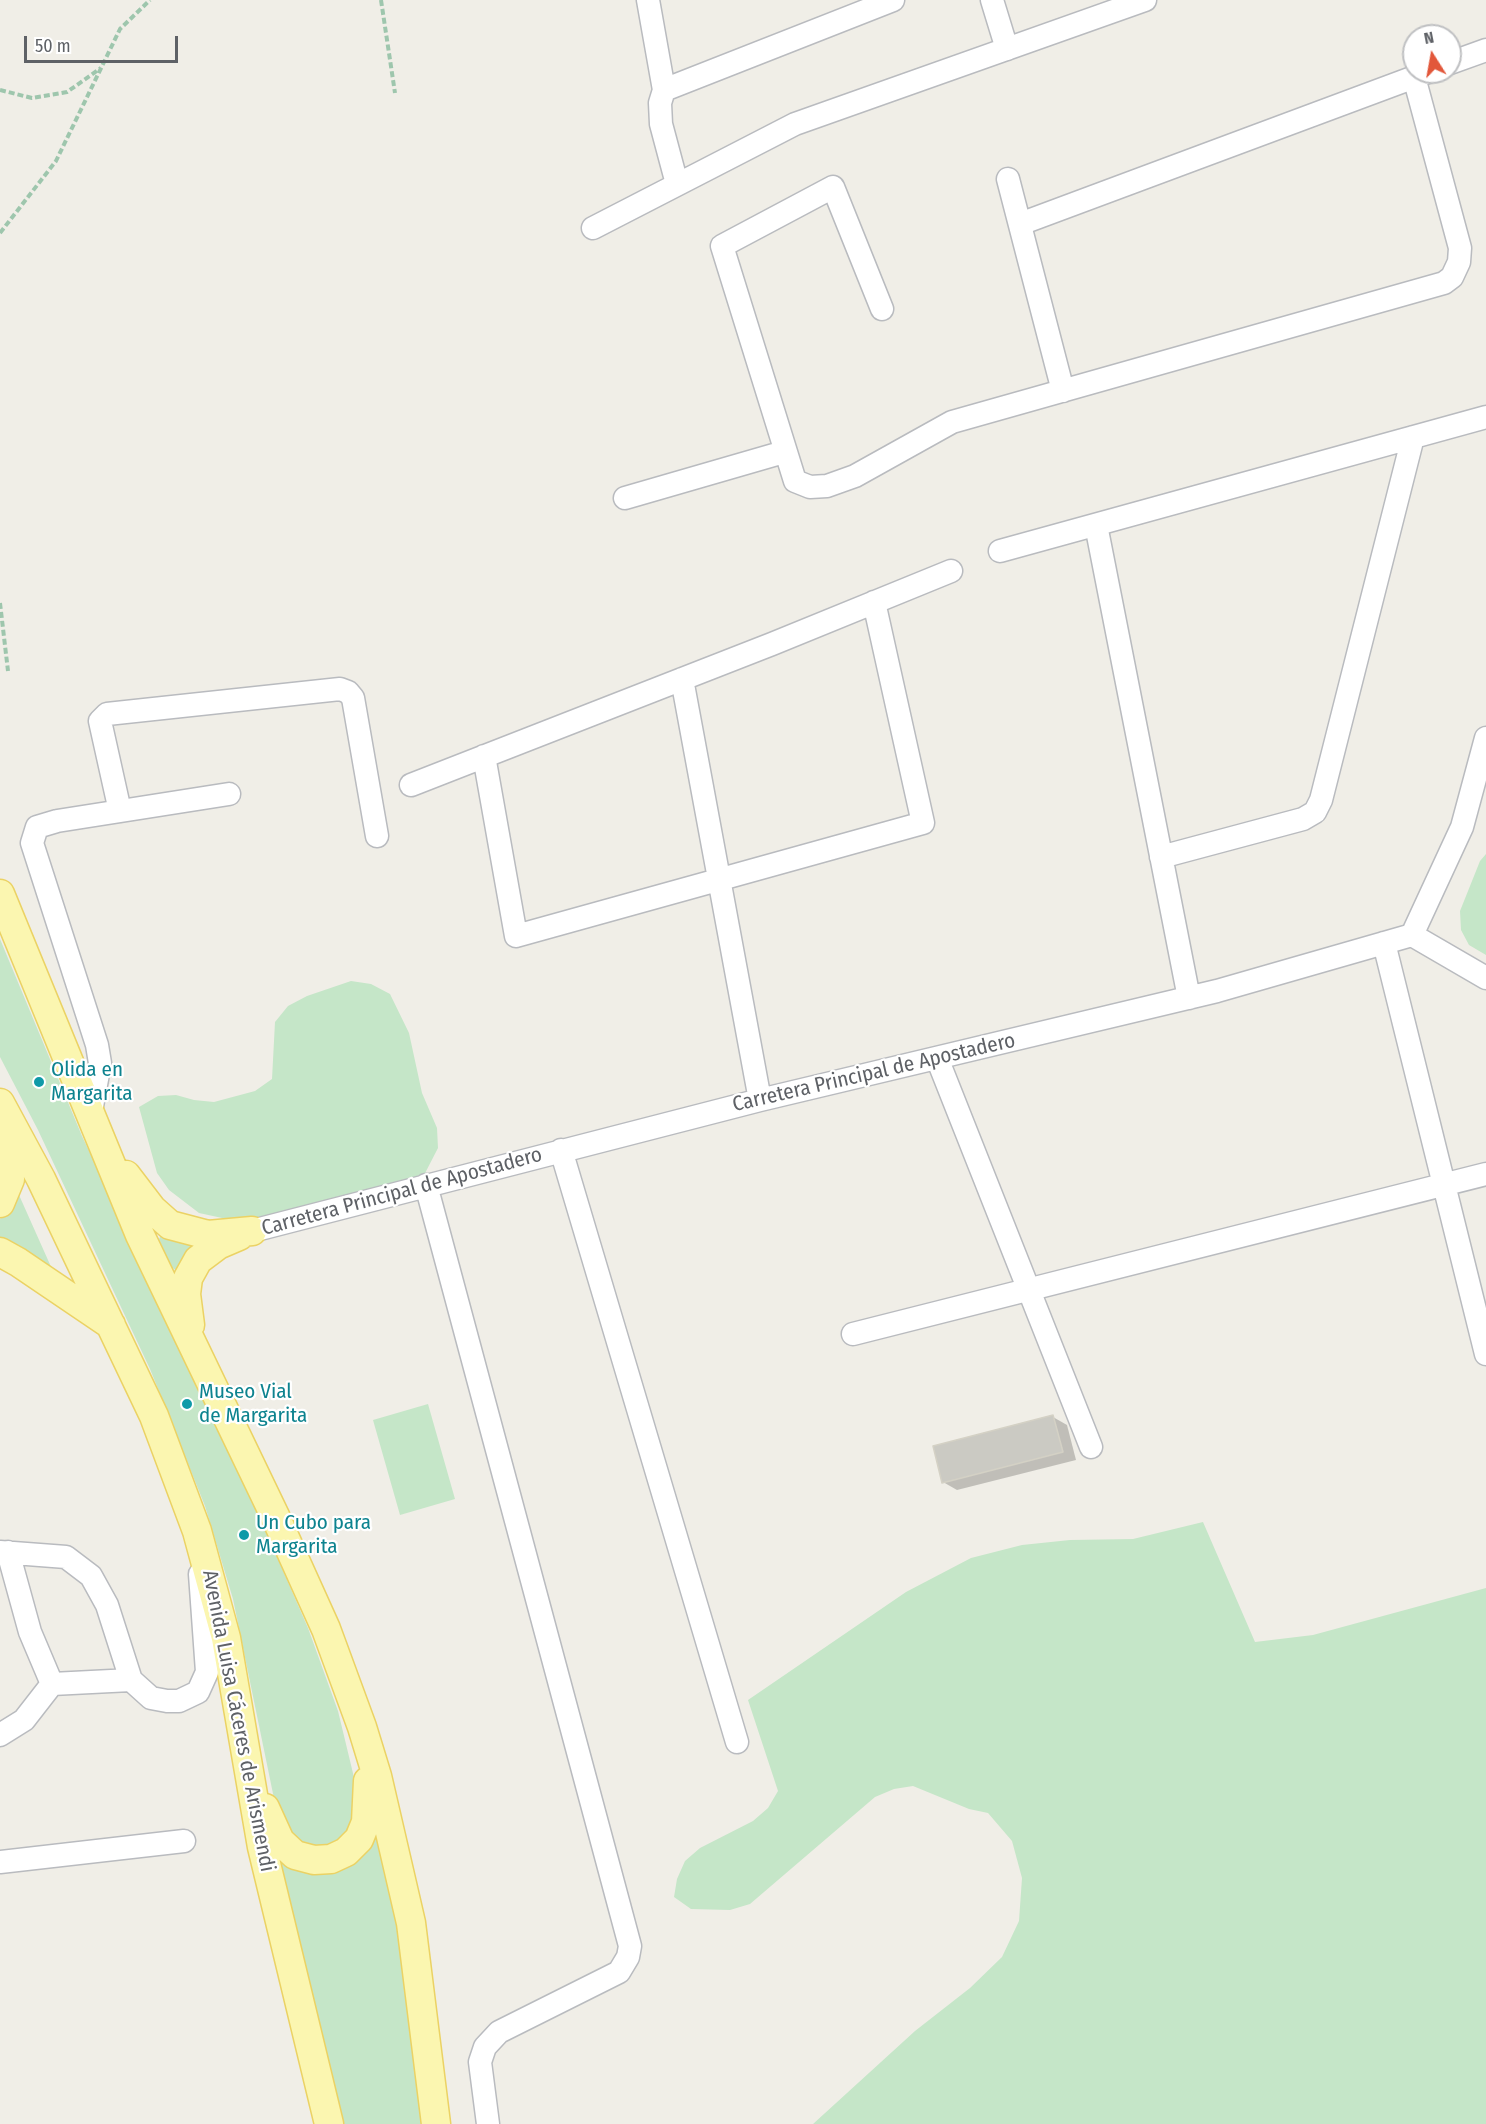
<!DOCTYPE html>
<html>
<head>
<meta charset="utf-8">
<style>
  body { margin:0 }
  #map { position:relative; width:1486px; height:2124px; overflow:hidden; background:#f0eee7; font-family:"Fira Sans Condensed",sans-serif }
  canvas { display:block }
  .north { position:absolute; left:1402px; top:24px; width:60px; height:60px; box-sizing:border-box; background:#fff; border:2px solid #bfc0c2; border-radius:50%; rotate:349deg; font-size:16px; font-weight:700; line-height:24px; text-align:center; color:#5e6166 }
  .north::after { content:''; display:block; margin:auto; width:21px; height:27px; background:#e2573a; clip-path:polygon(50% 0,100% 100%,50% 72%,0 100%) }
  .scale { position:absolute; left:24px; top:36px; width:154px; height:27px; box-sizing:border-box; border:3px solid #5e6166; border-top:0; padding-left:8px; font-size:18px; line-height:21px; white-space:nowrap; color:#5e6166; -webkit-text-stroke:4px #fff; paint-order:stroke }
</style>
</head>
<body>
<div id="map">
<canvas width="1486" height="2124"></canvas>
<div class="north">N</div>
<div class="scale">50 m</div>
</div>
<script>
const ctx = document.querySelector('canvas').getContext('2d');
ctx.lineJoin = 'round';
function fill(path, color) {
  ctx.fillStyle = color;
  ctx.fill(path, 'evenodd');
}
function toPath(rows) {
  const path = new Path2D();
  for (const r of rows) {
    path.moveTo(r[0], r[1]);
    for (let i = 2; i < r.length; i += 2) path.lineTo(r[i], r[i + 1]);
  }
  return path;
}
function strokePath(path, color, width, dash) {
  ctx.strokeStyle = color;
  ctx.lineWidth = width;
  ctx.lineCap = dash ? 'butt' : 'round';
  ctx.setLineDash(dash || []);
  ctx.stroke(path);
}
function label(font, color, halo, rows, align = 'center') {
  ctx.font = font + ' "Fira Sans Condensed",sans-serif';
  ctx.lineWidth = 4.5;
  ctx.setLineDash([]);
  ctx.textBaseline = 'middle';
  ctx.strokeStyle = halo;
  ctx.fillStyle = color;
  for (const [text, x, y, turn = 0] of rows) {
    ctx.save();
    ctx.translate(x, y);
    ctx.rotate((+turn || 0) * Math.PI / 180);
    ctx.textAlign = isNaN(turn) ? turn : align;
    if (halo) ctx.strokeText(text, 0, 0);
    ctx.fillText(text, 0, 0);
    ctx.restore();
  }
}
fill(toPath([
  [1486,854,1486,955,1469,945,1461,930,1460,911,1480,861],
  [0,939,82,1136,227,1442,308,1628,338,1711,358,1794,360,1809,345,1840,308,1850,278,1818,233,1599,205,1506,150,1369,38,1130,0,1057],
  [351,981,371,984,390,994,409,1033,422,1093,437,1128,438,1148,421,1181,290,1211,236,1221,199,1213,169,1190,157,1173,139,1107,158,1096,176,1095,194,1100,214,1102,255,1091,272,1079,275,1022,288,1006,307,996],
  [19,1195,52,1269,0,1245,0,1219],
  [161,1235,205,1243,177,1271,171,1267,159,1239],
  [428,1404,455,1499,400,1515,373,1420],
  [1203,1522,1255,1642,1313,1635,1486,1588,1486,2124,813,2124,915,2031,970,1988,1002,1957,1019,1921,1022,1878,1012,1841,988,1813,969,1809,913,1786,894,1789,875,1797,750,1904,730,1910,691,1909,674,1897,677,1879,685,1861,700,1848,753,1821,768,1808,778,1791,748,1700,906,1592,971,1558,1022,1545,1070,1540,1133,1539],
  [377,1834,397,1910,424,2124,339,2124,277,1860,371,1843]
]), '#c5e6c8');
fill(toPath([
  [1053,1417,1067,1425,1076,1460,957,1490,943,1482]
]), '#0003');
const building = toPath([
  [1053,1415,1063,1452,942,1483,933,1446,1053,1415]
]);
fill(building, '#cbcac3');
strokePath(building, '#d4d1c5', 1.5);
const minor = toPath([
  [648,0,664,90,660,103,661,124,677,184],
  [992,0,1007,49],
  [1450,63,1486,50],
  [664,90,893,0],
  [1008,179,1063,391],
  [1020,224,1428,72],
  [593,228,795,124,1145,0],
  [882,309,833,187,722,246,795,481,810,487,827,486,855,476,952,422,1444,283,1452,277,1459,262,1460,248,1414,77],
  [625,498,784,452],
  [1096,525,1189,998],
  [1000,551,1486,417],
  [682,679,760,1100],
  [484,756,516,936,923,823,874,602],
  [411,785,772,644,951,571],
  [120,811,100,721,107,714,340,689,348,692,353,698,377,836],
  [1161,857,1303,819,1315,812,1321,800,1413,437],
  [1412,935,1462,827,1486,738],
  [1384,943,1486,1354],
  [937,1058,1091,1447],
  [90,1117,100,1063,97,1045,32,843,37,827,57,821,229,794],
  [561,1150,737,1742],
  [426,1185,630,1946,628,1957,619,1972,499,2032,485,2047,480,2062,488,2124],
  [252,1231,760,1100,1217,991,1412,935,1486,978],
  [853,1334,1486,1174],
  [0,1552,66,1557,91,1576,107,1605,131,1680,151,1698,167,1701,179,1701,198,1692,207,1672,200,1574],
  [8,1552,30,1632,52,1684],
  [0,1735,24,1720,52,1684,131,1680],
  [0,1862,184,1841]
]);
const major = toPath([
  [0,894,140,1235,275,1516,326,1629,362,1727,377,1776,411,1923,436,2124],
  [0,1103,41,1179,154,1416,197,1531,226,1638,262,1847,329,2124],
  [0,1130,9,1164,10,1179,0,1203],
  [126,1175,152,1209,170,1225,208,1235,252,1231],
  [0,1252,18,1262,111,1325],
  [190,1325,186,1294,188,1278,198,1260,218,1245,239,1236],
  [265,1808,280,1841,295,1855,314,1860,331,1859,346,1852,359,1839,366,1822,368,1781]
]);
strokePath(minor, '#b9bbbf', 25);
strokePath(major, '#ebd264', 31);
strokePath(toPath([
  [381,0,395,93],
  [0,90,32,98,67,92,101,68],
  [0,233,56,161,120,29,150,0],
  [0,603,8,671]
]), '#9ec6ad', 4, [6, 3]);
strokePath(minor, '#fff', 22);
strokePath(major, '#fbf6b0', 28);
for (const [x, y, r, color] of [
  [39,1082,6,"#0f9aa8"],
  [187,1404,6,"#0f9aa8"],
  [244,1535,6,"#0f9aa8"]
]) {
  const dot = new Path2D();
  dot.arc(x, y, r, 0, 2 * Math.PI);
  ctx.fillStyle = color;
  ctx.fill(dot);
  strokePath(dot, '#fff', 2);
}
label('21px', '#0d838f', '#fff', [
  ["Olida en",51,1070],
  ["Margarita",51,1094],
  ["Museo Vial",199,1392],
  ["de Margarita",199,1416],
  ["Un Cubo para",256,1523],
  ["Margarita",256,1547]
], 'left');
label('21px', '#5e6166', '#fff', [
  ["Carretera Principal de Apostadero",874,1073,-13],
  ["Carretera Principal de Apostadero",402,1192,-15],
  ["Avenida Luisa Cáceres de Arismendi",238,1721,79]
]);
</script>
</body>
</html>
